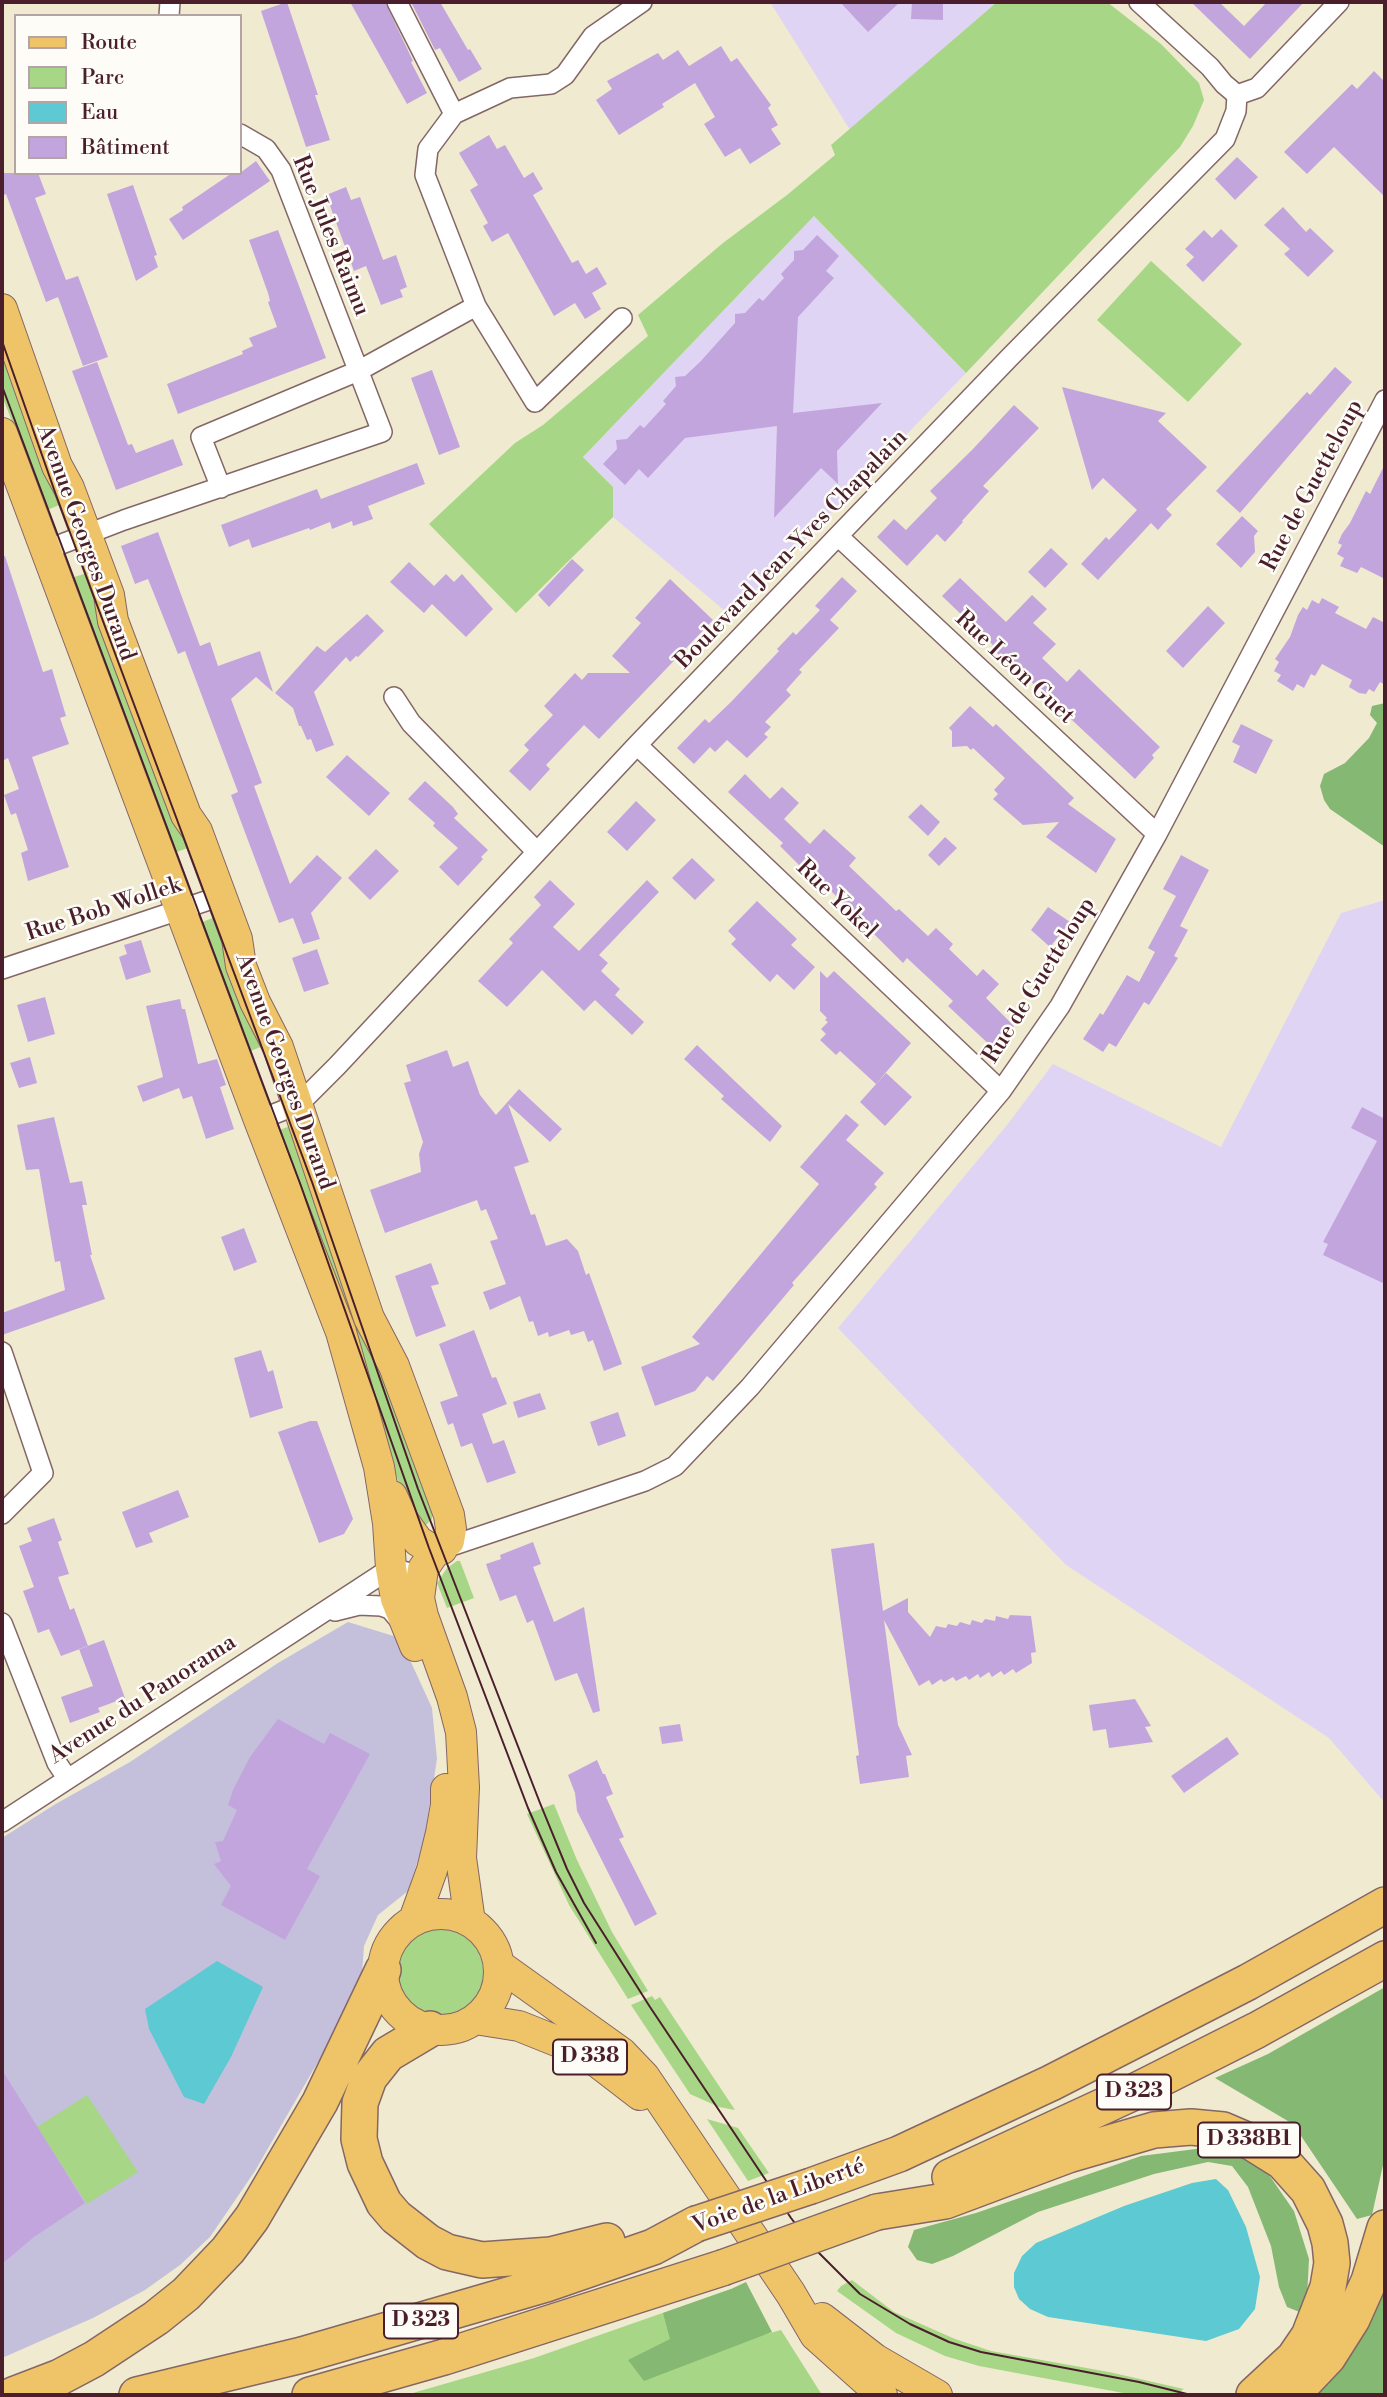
<!DOCTYPE html>
<html>
<head>
<meta charset="utf-8">
<style>
  body { margin:0 }
  #map { position:relative; width:1387px; height:2397px; overflow:hidden; background:#f0ead1; font-family:"Libre Bodoni",serif }
  canvas { display:block }
  .frame { position:absolute; inset:0; border:4px solid #4a1f2b; pointer-events:none }
  .legend { position:absolute; left:14px; top:14px; width:228px; height:161px; box-sizing:border-box; background:#fdfcf7; border:2px solid #b5a4a5; margin:0; padding:9px 12px; list-style:none; font-size:21px; color:#4a1f2b }
  .legend li { display:flex; align-items:center; gap:14px; height:35px }
  .legend b { width:35px; border:2px solid #b5a4a5 }
</style>
</head>
<body>
<div id="map">
<canvas width="1387" height="2397"></canvas>
<div class="frame"></div>
<ul class="legend">
<li><b style="height:9px;background:#efc469"></b>Route</li>
<li><b style="height:19px;background:#a7d786"></b>Parc</li>
<li><b style="height:19px;background:#5dc9d2"></b>Eau</li>
<li><b style="height:19px;background:#c3a5de"></b>Bâtiment</li>
</ul>
</div>
<script>
const ctx = document.querySelector('canvas').getContext('2d');
ctx.lineJoin = 'round';
function fill(path, color) {
  ctx.fillStyle = color;
  ctx.fill(path, 'evenodd');
}
function toPath(rows) {
  const path = new Path2D();
  for (const r of rows) {
    if (r.length === 3) {
      path.moveTo(r[0] + r[2], r[1]);
      path.arc(r[0], r[1], r[2], 0, 2 * Math.PI);
      continue;
    }
    path.moveTo(r[0], r[1]);
    for (let i = 2; i < r.length; i += 2) path.lineTo(r[i], r[i + 1]);
  }
  return path;
}
function strokePath(path, color, width, dash) {
  ctx.strokeStyle = color;
  ctx.lineWidth = width;
  ctx.lineCap = dash ? 'butt' : 'round';
  ctx.setLineDash(dash || []);
  ctx.stroke(path);
}
function label(font, color, halo, rows, align = 'center') {
  ctx.font = font + ' "Libre Bodoni",serif';
  ctx.lineWidth = 5;
  ctx.setLineDash([]);
  ctx.textBaseline = 'middle';
  ctx.strokeStyle = halo;
  ctx.fillStyle = color;
  for (const [text, x, y, turn = 0] of rows) {
    ctx.save();
    ctx.translate(x, y);
    ctx.rotate((+turn || 0) * Math.PI / 180);
    ctx.textAlign = isNaN(turn) ? turn : align;
    if (halo) ctx.strokeText(text, 0, 0);
    ctx.fillText(text, 0, 0);
    ctx.restore();
  }
}
fill(toPath([
  [770,2,997,2,850,130],
  [814,216,966,373,731,616,613,517,613,487,583,457],
  [1385,900,1385,1803,1329,1738,1066,1565,838,1328,1007,1125,1053,1064,1221,1147,1341,913]
]), '#e0d4f4');
fill(toPath([
  [348,1622,400,1638,432,1708,437,1759,424,1841,408,1891,378,1915,364,1946,361,1987,255,2171,210,2237,180,2265,145,2290,93,2318,2,2358,2,1838,54,1805,130,1762,278,1663]
]), '#c4c0db');
fill(toPath([
  [997,2,1107,2,1161,44,1199,83,1204,100,1193,126,1180,147,966,373,814,216,583,457,613,487,613,517,516,613,429,524,515,443,543,425,648,336,638,315,723,243,787,195,835,155,831,145],
  [1151,261,1242,344,1188,402,1097,320],
  [2,327,62,504,47,510,2,396],
  [87,573,190,847,174,853,71,578],
  [215,917,263,1046,248,1052,200,923],
  [295,1124,432,1513,432,1519,424,1527,408,1509,277,1131],
  [457,1561,460,1561,474,1598,447,1608,437,1583,447,1568],
  [554,1804,577,1860,612,1932,648,1991,628,1999,569,1905,527,1814],
  [441,1969,46],
  [652,1996,655,2000,660,1997,735,2110,719,2107,690,2094,631,2005],
  [87,2095,138,2172,87,2204,37,2127],
  [707,2119,738,2128,769,2173,748,2181],
  [852,2280,894,2312,955,2339,991,2351,1109,2372,1184,2389,1174,2395,1134,2395,979,2366,945,2356,896,2333,837,2291,841,2286],
  [731,2289,752,2338,781,2330,822,2395,406,2395,534,2358]
]), '#a7d786');
fill(toPath([
  [1385,703,1385,847,1330,809,1324,800,1320,786,1324,774,1345,763,1369,738,1377,723,1370,715,1372,706],
  [1385,1987,1385,2156,1372,2215,1357,2219,1293,2124,1215,2078,1268,2054],
  [1219,2146,1243,2152,1267,2172,1294,2211,1309,2259,1307,2298,1302,2313,1287,2307,1279,2287,1271,2246,1248,2187,1232,2166,1208,2162,1154,2174,1038,2212,953,2256,932,2264,917,2260,908,2247,914,2230,976,2213,1141,2156],
  [1385,2279,1385,2395,1314,2395],
  [746,2282,772,2332,644,2381,628,2360,670,2339,663,2313,731,2289]
]), '#85b873');
fill(toPath([
  [217,1961,263,1987,231,2057,204,2104,184,2097,149,2029,145,2009],
  [1216,2179,1228,2190,1246,2227,1260,2277,1255,2309,1239,2329,1206,2341,1048,2317,1030,2309,1019,2299,1014,2287,1014,2273,1022,2256,1036,2243,1124,2206,1192,2183]
]), '#5dc9d2');
fill(toPath([
  [287,2,318,95,315,95,330,140,306,147,261,11],
  [350,2,385,2,413,61,411,62,427,93,407,104],
  [411,2,440,2,468,50,470,49,482,69,459,82,440,48,435,50],
  [840,2,900,2,868,32],
  [912,2,943,2,943,20,911,19],
  [1191,2,1219,2,1244,26,1267,2,1304,2,1250,59],
  [721,46,731,62,737,58,771,105,768,108,778,125,771,129,781,144,750,164,740,148,725,157,704,124,715,117,695,83,662,104,664,107,619,135,596,100,612,89,607,81,658,53,663,60,678,50,689,66],
  [1374,71,1385,82,1385,197,1334,147,1307,174,1284,152,1352,84,1357,89],
  [489,135,497,149,505,145,524,178,533,172,543,189,533,195,572,263,578,260,586,274,597,267,607,284,592,293,601,309,585,319,575,303,554,316,508,233,492,242,483,226,488,223,470,190,478,185,459,153],
  [1237,157,1258,177,1235,200,1215,179],
  [256,161,270,181,183,240,169,219,183,210,182,207,232,173,240,173],
  [2,173,38,173,46,194,35,198,66,280,78,276,108,357,83,366,58,297,46,302,6,194,2,196],
  [133,185,157,255,154,256,158,267,136,281,107,194],
  [346,187,351,200,360,197,383,260,396,255,407,287,400,290,403,297,381,305,366,266,354,271,326,195],
  [1283,207,1306,232,1310,228,1334,251,1308,277,1284,254,1290,249,1264,225],
  [1221,229,1238,246,1203,282,1186,265,1194,257,1185,249,1204,230,1212,238],
  [278,230,326,358,178,414,167,384,243,354,242,351,253,346,249,338,277,327,268,302,270,301,268,293,249,240],
  [817,235,839,256,826,271,834,278,798,317,793,413,882,403,837,451,838,484,821,468,774,518,777,426,685,438,648,478,639,469,625,485,603,464,617,449,616,440,627,439,640,425,644,428,666,404,663,401,676,386,675,377,685,376,700,362,735,323,735,314,745,313,759,298,763,301,784,278,781,274,794,260,794,251,803,250],
  [97,362,128,445,132,444,136,453,173,439,183,465,116,490,72,371],
  [1335,367,1352,382,1240,513,1216,491,1307,392,1310,395],
  [432,370,460,447,439,455,411,378],
  [1062,387,1166,413,1158,421,1207,467,1166,509,1172,515,1165,522,1158,530,1151,523,1098,580,1081,564,1106,537,1109,540,1137,510,1103,478,1092,490],
  [1014,405,1039,428,983,486,989,491,962,521,963,522,945,542,937,534,907,566,877,537,894,519,906,530,937,498,930,491,972,450],
  [417,463,425,484,368,506,373,519,353,526,352,521,332,529,330,522,310,530,309,528,252,548,249,539,229,547,221,525,317,489,321,499],
  [1385,464,1385,579,1361,567,1357,573,1340,566,1344,558,1337,554,1342,545,1338,543,1342,534,1350,523,1366,491,1370,494],
  [1242,516,1258,531,1254,536,1255,552,1241,568,1216,544],
  [158,532,200,646,210,642,218,666,260,651,273,692,256,677,231,699,262,783,254,786,290,884,317,855,342,878,311,913,320,939,303,944,293,918,279,923,231,795,238,792,229,768,185,651,178,654,148,579,135,584,121,546],
  [1051,548,1068,564,1045,588,1028,572],
  [5,556,43,672,52,669,66,716,60,718,69,744,32,757,69,867,28,881,21,853,28,850,16,813,11,815,4,795,19,789,8,758,2,761,2,557],
  [572,559,584,570,549,607,538,595],
  [409,562,434,586,446,574,454,582,462,574,493,609,466,637,432,604,424,613,390,582],
  [842,577,857,591,830,620,839,628,799,670,802,672,786,690,791,695,765,722,771,727,764,734,768,737,747,758,727,740,715,752,710,747,694,764,677,748,705,719,709,723,731,702,779,651,777,649,793,632,796,635,820,610,815,606],
  [960,578,1006,622,1032,595,1047,609,1033,623,1056,644,1042,658,1067,682,1079,669,1160,747,1152,755,1154,758,1135,779,1025,676,1023,678,1013,669,991,647,993,645,942,596],
  [670,579,713,620,599,739,584,725,546,765,550,769,530,791,509,771,529,750,524,745,553,715,544,706,575,673,582,680,588,673,630,673,612,656,641,623,635,618],
  [1322,598,1339,607,1335,613,1366,629,1373,617,1385,623,1385,685,1380,682,1374,692,1369,689,1366,694,1359,693,1349,687,1352,680,1322,664,1315,676,1311,674,1304,688,1297,684,1293,691,1277,681,1281,675,1274,671,1279,662,1275,659,1290,637,1298,615,1303,607,1307,610,1312,600,1319,604],
  [1208,606,1225,623,1183,668,1166,651],
  [367,614,384,631,358,657,356,656,350,662,346,657,314,692,334,745,316,752,311,739,307,740,301,726,299,726,293,708,275,693,317,646,325,652],
  [970,706,993,727,996,724,1074,798,1068,804,1116,839,1096,873,1046,837,1059,822,1023,825,993,799,998,794,994,790,1005,778,973,748,971,750,967,746,952,747,952,731,949,728],
  [1241,724,1273,740,1256,774,1233,762,1240,746,1232,742],
  [347,755,390,793,369,816,326,777],
  [745,774,770,799,782,787,799,803,784,819,810,844,824,829,856,858,849,866,896,911,899,909,928,936,936,928,953,944,949,949,977,976,983,969,999,984,986,998,1014,1026,993,1048,948,1006,953,1001,907,958,903,963,804,864,801,867,780,846,783,843,728,792],
  [425,781,453,807,458,814,454,818,488,850,481,857,483,859,458,886,439,867,458,848,433,826,435,823,408,799],
  [636,801,656,820,627,851,607,832],
  [921,804,940,822,928,836,908,817],
  [945,837,957,848,939,866,928,855],
  [376,849,399,871,370,900,348,878],
  [1181,855,1209,870,1180,926,1188,930,1174,956,1178,958,1149,1005,1144,1002,1116,1047,1109,1043,1103,1052,1083,1039,1100,1013,1103,1015,1127,975,1139,982,1155,952,1148,948,1176,896,1163,889],
  [692,858,715,880,695,900,672,878],
  [550,880,575,904,553,927,579,951,647,880,659,892,599,955,608,963,601,971,620,989,615,995,644,1022,632,1035,595,1000,584,1011,542,970,507,1007,478,981,513,943,509,939,541,905,534,897],
  [757,901,797,939,791,945,815,967,794,990,777,974,770,982,731,944,736,939,728,931],
  [1048,907,1070,922,1050,947,1031,930],
  [141,940,151,972,126,980,119,957,127,954,124,945],
  [317,949,329,984,304,992,292,958],
  [820,971,827,978,834,971,911,1043,876,1084,840,1051,836,1055,820,1040,826,1034,821,1029,828,1022,825,1020,827,1018,820,1011],
  [45,997,55,1034,28,1042,17,1005],
  [180,999,182,1009,185,1009,198,1064,217,1059,226,1085,220,1087,234,1129,206,1139,192,1096,183,1099,179,1088,143,1102,137,1086,163,1077,146,1006],
  [697,1045,782,1126,770,1142,721,1099,724,1096,684,1059],
  [447,1050,453,1067,468,1061,480,1095,496,1115,519,1089,562,1129,550,1142,508,1104,529,1162,514,1167,531,1215,535,1214,546,1246,567,1239,578,1251,586,1275,589,1273,622,1364,604,1371,593,1340,588,1342,584,1331,571,1335,569,1330,549,1337,548,1332,538,1336,533,1321,529,1322,520,1296,490,1310,483,1292,506,1284,490,1241,498,1239,486,1209,481,1211,477,1200,385,1233,370,1190,421,1172,419,1154,423,1142,404,1083,411,1081,406,1065],
  [30,1057,37,1083,19,1088,10,1063],
  [886,1073,912,1097,885,1126,860,1102],
  [1362,1107,1385,1119,1385,1284,1323,1255,1328,1244,1323,1242,1377,1141,1351,1128],
  [846,1114,859,1125,846,1140,884,1173,874,1184,877,1187,792,1283,794,1285,713,1381,707,1376,695,1391,655,1406,641,1367,700,1344,692,1337,819,1184,800,1167],
  [54,1117,70,1183,82,1181,87,1205,82,1205,92,1255,90,1255,105,1299,2,1335,2,1313,65,1290,60,1261,55,1262,39,1169,26,1170,17,1125],
  [244,1228,257,1262,234,1271,221,1237],
  [431,1263,439,1284,431,1286,446,1326,416,1337,395,1276],
  [474,1330,492,1378,496,1377,507,1404,482,1414,493,1444,504,1440,516,1473,487,1483,472,1443,461,1447,453,1423,448,1425,440,1402,458,1396,439,1344],
  [261,1350,268,1372,273,1370,283,1408,250,1418,234,1358],
  [540,1393,546,1409,518,1418,513,1402],
  [618,1412,626,1436,598,1446,590,1422],
  [310,1421,317,1421,353,1519,344,1534,319,1543,278,1432],
  [178,1490,189,1517,149,1533,153,1542,136,1548,122,1512],
  [54,1518,62,1540,58,1542,69,1574,58,1577,70,1610,74,1608,88,1646,61,1656,49,1629,38,1633,30,1610,23,1591,34,1587,19,1546,32,1541,27,1528],
  [533,1542,541,1564,533,1567,554,1622,584,1607,600,1711,593,1713,577,1673,555,1681,533,1620,527,1623,516,1595,500,1601,489,1573,486,1564,501,1559,500,1555],
  [874,1543,883,1611,908,1598,908,1612,930,1637,936,1626,946,1628,948,1624,957,1626,960,1622,970,1625,972,1620,982,1623,985,1619,995,1621,996,1616,1008,1619,1010,1615,1031,1616,1036,1652,1031,1653,1032,1663,1016,1673,1013,1669,1004,1675,1001,1671,992,1677,989,1672,980,1678,978,1674,969,1680,966,1676,956,1681,953,1677,944,1682,941,1679,932,1685,929,1680,919,1686,884,1620,898,1725,912,1755,906,1756,909,1777,860,1784,856,1756,859,1755,831,1549],
  [104,1640,125,1698,98,1708,100,1712,70,1723,61,1697,93,1686,79,1649],
  [1135,1699,1151,1726,1145,1727,1153,1742,1109,1748,1106,1729,1093,1731,1089,1705],
  [278,1719,324,1744,330,1733,370,1754,307,1869,320,1876,285,1940,221,1905,231,1886,214,1864,221,1861,215,1842,223,1841,237,1810,228,1805,233,1790,250,1757],
  [680,1724,683,1741,662,1744,659,1727],
  [1227,1737,1239,1754,1184,1793,1171,1776],
  [597,1760,603,1774,605,1774,613,1794,606,1797,624,1837,619,1839,657,1914,635,1926,577,1811,575,1793,568,1775],
  [2,2070,85,2203,34,2237,2,2264]
]), '#c3a5de');
const street = toPath([
  [397,2,454,114],
  [1139,2,1210,67,1224,84,1237,95],
  [169,16,170,2],
  [1237,95,1257,88,1339,2],
  [622,318,535,402,476,306,425,175,428,149,454,114,510,88,551,84,565,75,593,36,642,2],
  [221,488,201,437,358,371,476,306],
  [839,537,1157,834],
  [46,550,124,520,382,432,281,170,266,149,240,134],
  [394,697,411,723,537,852],
  [637,745,1001,1091],
  [2,969,221,896],
  [259,1120,299,1104,337,1066,637,745,1009,358,1225,139,1236,111,1237,95],
  [2,1352,43,1473,2,1514],
  [442,1549,645,1481,675,1466,750,1387,1001,1091,1060,1006,1157,834,1385,400],
  [335,1611,359,1605,381,1606,390,1609,402,1623],
  [2,1623,57,1763,67,1778],
  [2,1822,391,1568,406,1572,419,1598]
]);
const primary = toPath([
  [2,309,57,466,69,488,109,595,113,621,186,815,197,831,237,939,241,966,255,1002,278,1047,369,1318,394,1366,449,1515,451,1529,449,1541,434,1553,423,1569,419,1598,423,1616,452,1697,461,1732,464,1787,461,1858,470,1922],
  [2,433,259,1120,341,1332,379,1467,388,1523,391,1568,396,1599,415,1646],
  [392,1496,403,1520,418,1541,429,1548,442,1549],
  [441,1972,58],
  [414,1920,432,1870,441,1833,446,1805,446,1789],
  [499,1965,622,2053,644,2076,791,2294,815,2335,882,2395],
  [475,2019,519,2026,564,2044,592,2058,640,2095],
  [822,2318,875,2359,937,2395]
]);
const highway = toPath([
  [430,2029,388,2054,369,2078,360,2103,359,2139,365,2163,384,2203,396,2217,428,2242,447,2252,482,2260,551,2255,607,2241],
  [950,2177,1134,2092,1257,2030,1385,1959],
  [811,2186,899,2154,1051,2083,1248,1982,1385,1905],
  [877,2212,945,2201,1068,2155,1154,2130,1191,2127,1223,2130,1251,2142,1283,2162,1308,2190,1325,2224,1330,2243,1332,2263,1328,2287,1309,2336,1294,2358,1254,2395],
  [13,2395,60,2377,94,2359,156,2318,186,2294,228,2250,252,2218,320,2102,383,1970],
  [137,2395,302,2355,546,2284,653,2247,696,2224],
  [310,2395,444,2357,722,2268],
  [1292,2395,1328,2357,1352,2319,1369,2281,1385,2228]
]);
strokePath(street, '#846665', 22);
strokePath(primary, '#846665', 32);
strokePath(highway, '#846665', 38);
strokePath(street, '#fff', 19);
strokePath(primary, '#efc469', 30);
strokePath(highway, '#efc469', 35);
strokePath(toPath([
  [2,341,56,495,312,1182,418,1489,540,1803,567,1869,584,1903,650,2007,791,2218,814,2248,860,2294,910,2324,949,2342,981,2352,1139,2382,1191,2395],
  [2,386,301,1186,429,1548,528,1808,556,1872,596,1943]
]), '#4a1f2b', 2);
const highwayBridge = toPath([
  [696,2224,811,2186],
  [722,2268,877,2212]
]);
strokePath(highwayBridge, '#846665', 38, []);
strokePath(highwayBridge, '#efc469', 35);
for (const [x, y, w] of [
  [590,2057,74],
  [1134,2092,74],
  [1249,2140,102],
  [421,2321,74]
]) {
  const box = new Path2D();
  box.roundRect(x - w / 2, y - 17.5, w, 35, 5);
  ctx.fillStyle = '#fdfcf7';
  ctx.fill(box);
  strokePath(box, '#4a1f2b', 2);
}
label('bold 21px', '#4a1f2b', null, [
  ["D 338",590,2057],
  ["D 323",1134,2092],
  ["D 338B1",1249,2140],
  ["D 323",421,2321]
]);
label('23px', '#4a1f2b', '#fdfcf7', [
  ["Rue Jules Raimu",330,236,68],
  ["Rue de Guetteloup",1313,486,-62],
  ["Avenue Georges Durand",85,543,70],
  ["Boulevard Jean-Yves Chapalain",792,550,-46],
  ["Rue Léon Guet",1014,668,43],
  ["Rue Yokel",836,900,44],
  ["Rue Bob Wollek",104,910,-18],
  ["Rue de Guetteloup",1040,981,-58],
  ["Avenue Georges Durand",284,1072,70],
  ["Avenue du Panorama",143,1700,-33],
  ["Voie de la Liberté",779,2197,-20]
]);
</script>
</body>
</html>
